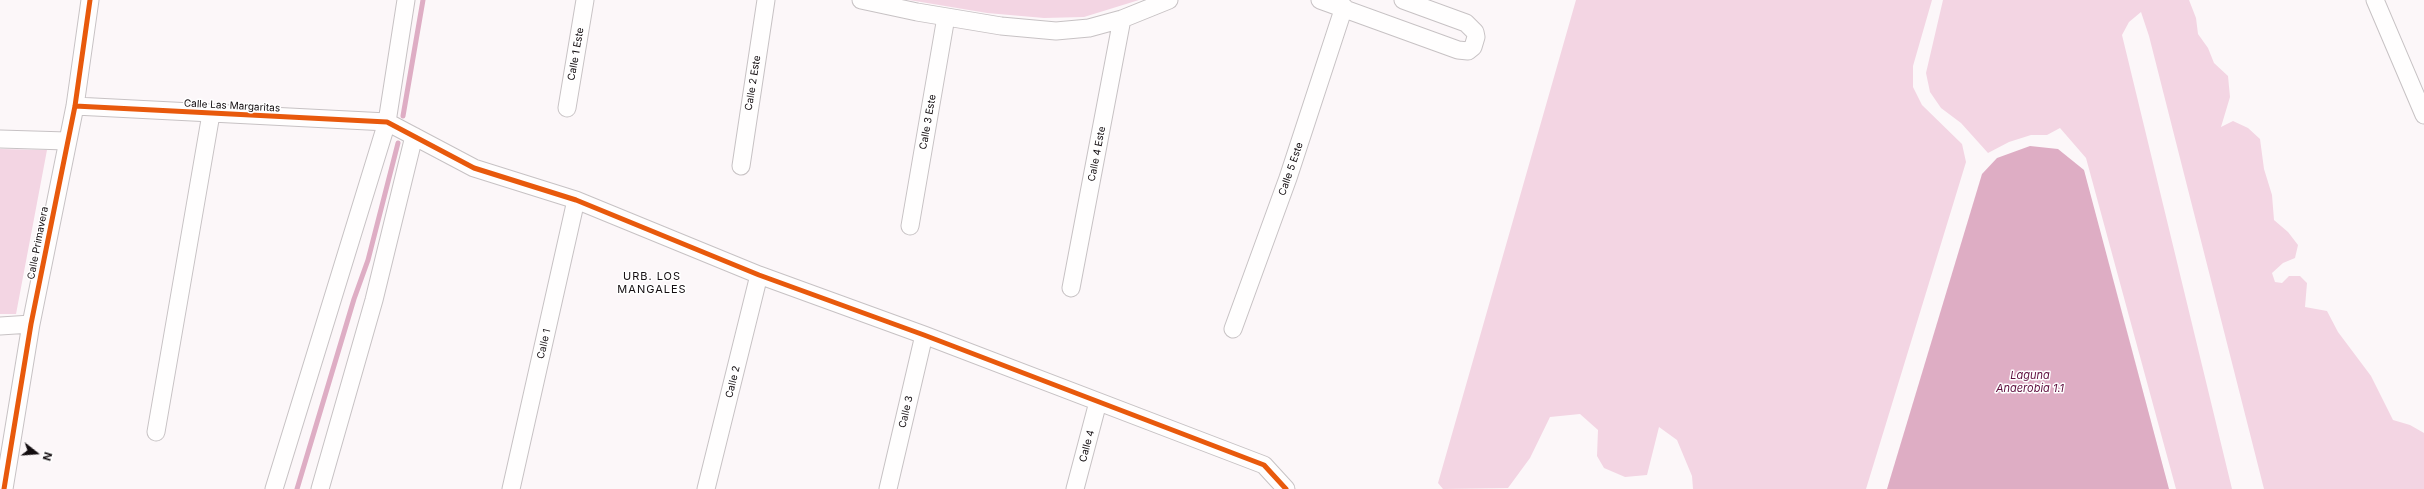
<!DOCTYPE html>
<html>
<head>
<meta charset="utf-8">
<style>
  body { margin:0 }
  #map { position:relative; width:2424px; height:489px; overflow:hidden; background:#fcf7f9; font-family:Inter,sans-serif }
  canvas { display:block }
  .north { position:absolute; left:16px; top:433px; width:40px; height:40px; -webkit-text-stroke:3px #fff; paint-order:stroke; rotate:107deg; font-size:11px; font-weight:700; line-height:16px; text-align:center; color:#130d10 }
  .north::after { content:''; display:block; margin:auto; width:14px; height:18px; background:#130d10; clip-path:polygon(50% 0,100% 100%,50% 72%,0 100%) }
</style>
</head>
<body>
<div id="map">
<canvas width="2424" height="489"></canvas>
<div class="north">N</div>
</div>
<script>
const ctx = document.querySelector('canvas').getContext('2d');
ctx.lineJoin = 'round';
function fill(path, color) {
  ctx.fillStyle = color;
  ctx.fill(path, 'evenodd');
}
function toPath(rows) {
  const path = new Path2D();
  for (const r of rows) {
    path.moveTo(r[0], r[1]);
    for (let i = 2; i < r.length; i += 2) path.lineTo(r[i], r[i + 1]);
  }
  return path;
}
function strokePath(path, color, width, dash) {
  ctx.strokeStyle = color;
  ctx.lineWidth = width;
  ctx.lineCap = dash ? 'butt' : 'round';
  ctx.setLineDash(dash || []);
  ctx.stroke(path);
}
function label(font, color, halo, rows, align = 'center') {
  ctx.font = font + ' Inter,sans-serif';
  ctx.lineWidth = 3;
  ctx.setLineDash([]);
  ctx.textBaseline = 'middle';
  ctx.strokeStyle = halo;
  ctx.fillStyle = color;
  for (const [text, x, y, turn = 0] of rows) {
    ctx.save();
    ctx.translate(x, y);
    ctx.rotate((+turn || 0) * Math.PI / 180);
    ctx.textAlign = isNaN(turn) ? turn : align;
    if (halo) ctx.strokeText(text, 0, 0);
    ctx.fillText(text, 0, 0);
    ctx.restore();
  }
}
fill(toPath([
  [909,0,1139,0,1084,17,1044,18,987,13],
  [1576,0,1932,0,1913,66,1913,87,1922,105,1962,144,1966,162,1866,489,1693,489,1692,476,1677,440,1659,427,1647,475,1625,477,1604,468,1597,456,1598,430,1580,414,1550,417,1530,458,1508,488,1443,489,1438,483],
  [1943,0,2189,0,2196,18,2198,34,2208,48,2214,63,2228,76,2230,97,2221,127,2233,121,2248,128,2260,139,2264,169,2272,195,2274,220,2288,232,2298,245,2295,258,2283,263,2272,273,2275,282,2282,283,2289,276,2300,276,2307,283,2305,307,2327,311,2338,332,2371,376,2393,420,2410,425,2424,433,2424,489,2264,489,2149,36,2141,12,2129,22,2122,35,2232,489,2176,489,2086,158,2060,128,2047,135,2031,135,2009,142,1988,153,1961,123,1941,108,1930,92,1926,73],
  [0,149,47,150,16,314,0,314]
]), '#f3d5e3');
fill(toPath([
  [2030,146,2058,149,2084,170,2169,489,1887,489,1982,174,1997,158]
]), '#deadc4');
strokePath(toPath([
  [403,116,423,0],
  [297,489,354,299,368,260,398,143]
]), '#deadc4', 5);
const minor = toPath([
  [861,0,917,12,1001,26,1056,31,1089,28,1122,19,1169,0],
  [1320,0,1458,50,1468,51,1473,47,1476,37,1475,32,1466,23,1403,0],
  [2375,0,2424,115],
  [75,106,387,122,474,168,576,200,759,275,924,335,1264,465,1286,489],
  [567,108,585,0],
  [0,139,67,141],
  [741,166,766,0],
  [910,226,946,17],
  [1071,288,1122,19],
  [0,326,31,324],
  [1233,329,1288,178,1344,7],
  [156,432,211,114],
  [4,489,31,324,75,106,90,0],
  [274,489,387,122,406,0],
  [320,489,374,300,414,136],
  [511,489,576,200],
  [706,489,759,275],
  [888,489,924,335],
  [1075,489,1098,402]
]);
strokePath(minor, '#c7c2c4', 19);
strokePath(minor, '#fffefe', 17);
strokePath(toPath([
  [75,106,387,122,474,168,576,200,759,275,924,335,1264,465,1286,489],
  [4,489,31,324,75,106,90,0]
]), '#e8590c', 5);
label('10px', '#130d10', '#fff', [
  ["Calle 1 Este",576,54,-80],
  ["Calle 2 Este",753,83,-81],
  ["Calle Las Margaritas",232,106,3],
  ["Calle 3 Este",928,122,-80],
  ["Calle 4 Este",1097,154,-79],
  ["Calle 5 Este",1291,169,-71],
  ["Calle Primavera",38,243,-79],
  ["Calle 1",544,344,-77],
  ["Calle 2",733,382,-76],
  ["Calle 3",906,412,-77],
  ["Calle 4",1087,446,-75]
]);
ctx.letterSpacing = '1px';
label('11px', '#130d10', '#fff', [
  ["URB. LOS",652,277],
  ["MANGALES",652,290]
]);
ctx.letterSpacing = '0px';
label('italic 11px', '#5e0e3e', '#fff', [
  ["Laguna",2030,376],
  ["Anaerobia 1.1",2030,389]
]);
</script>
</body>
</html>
